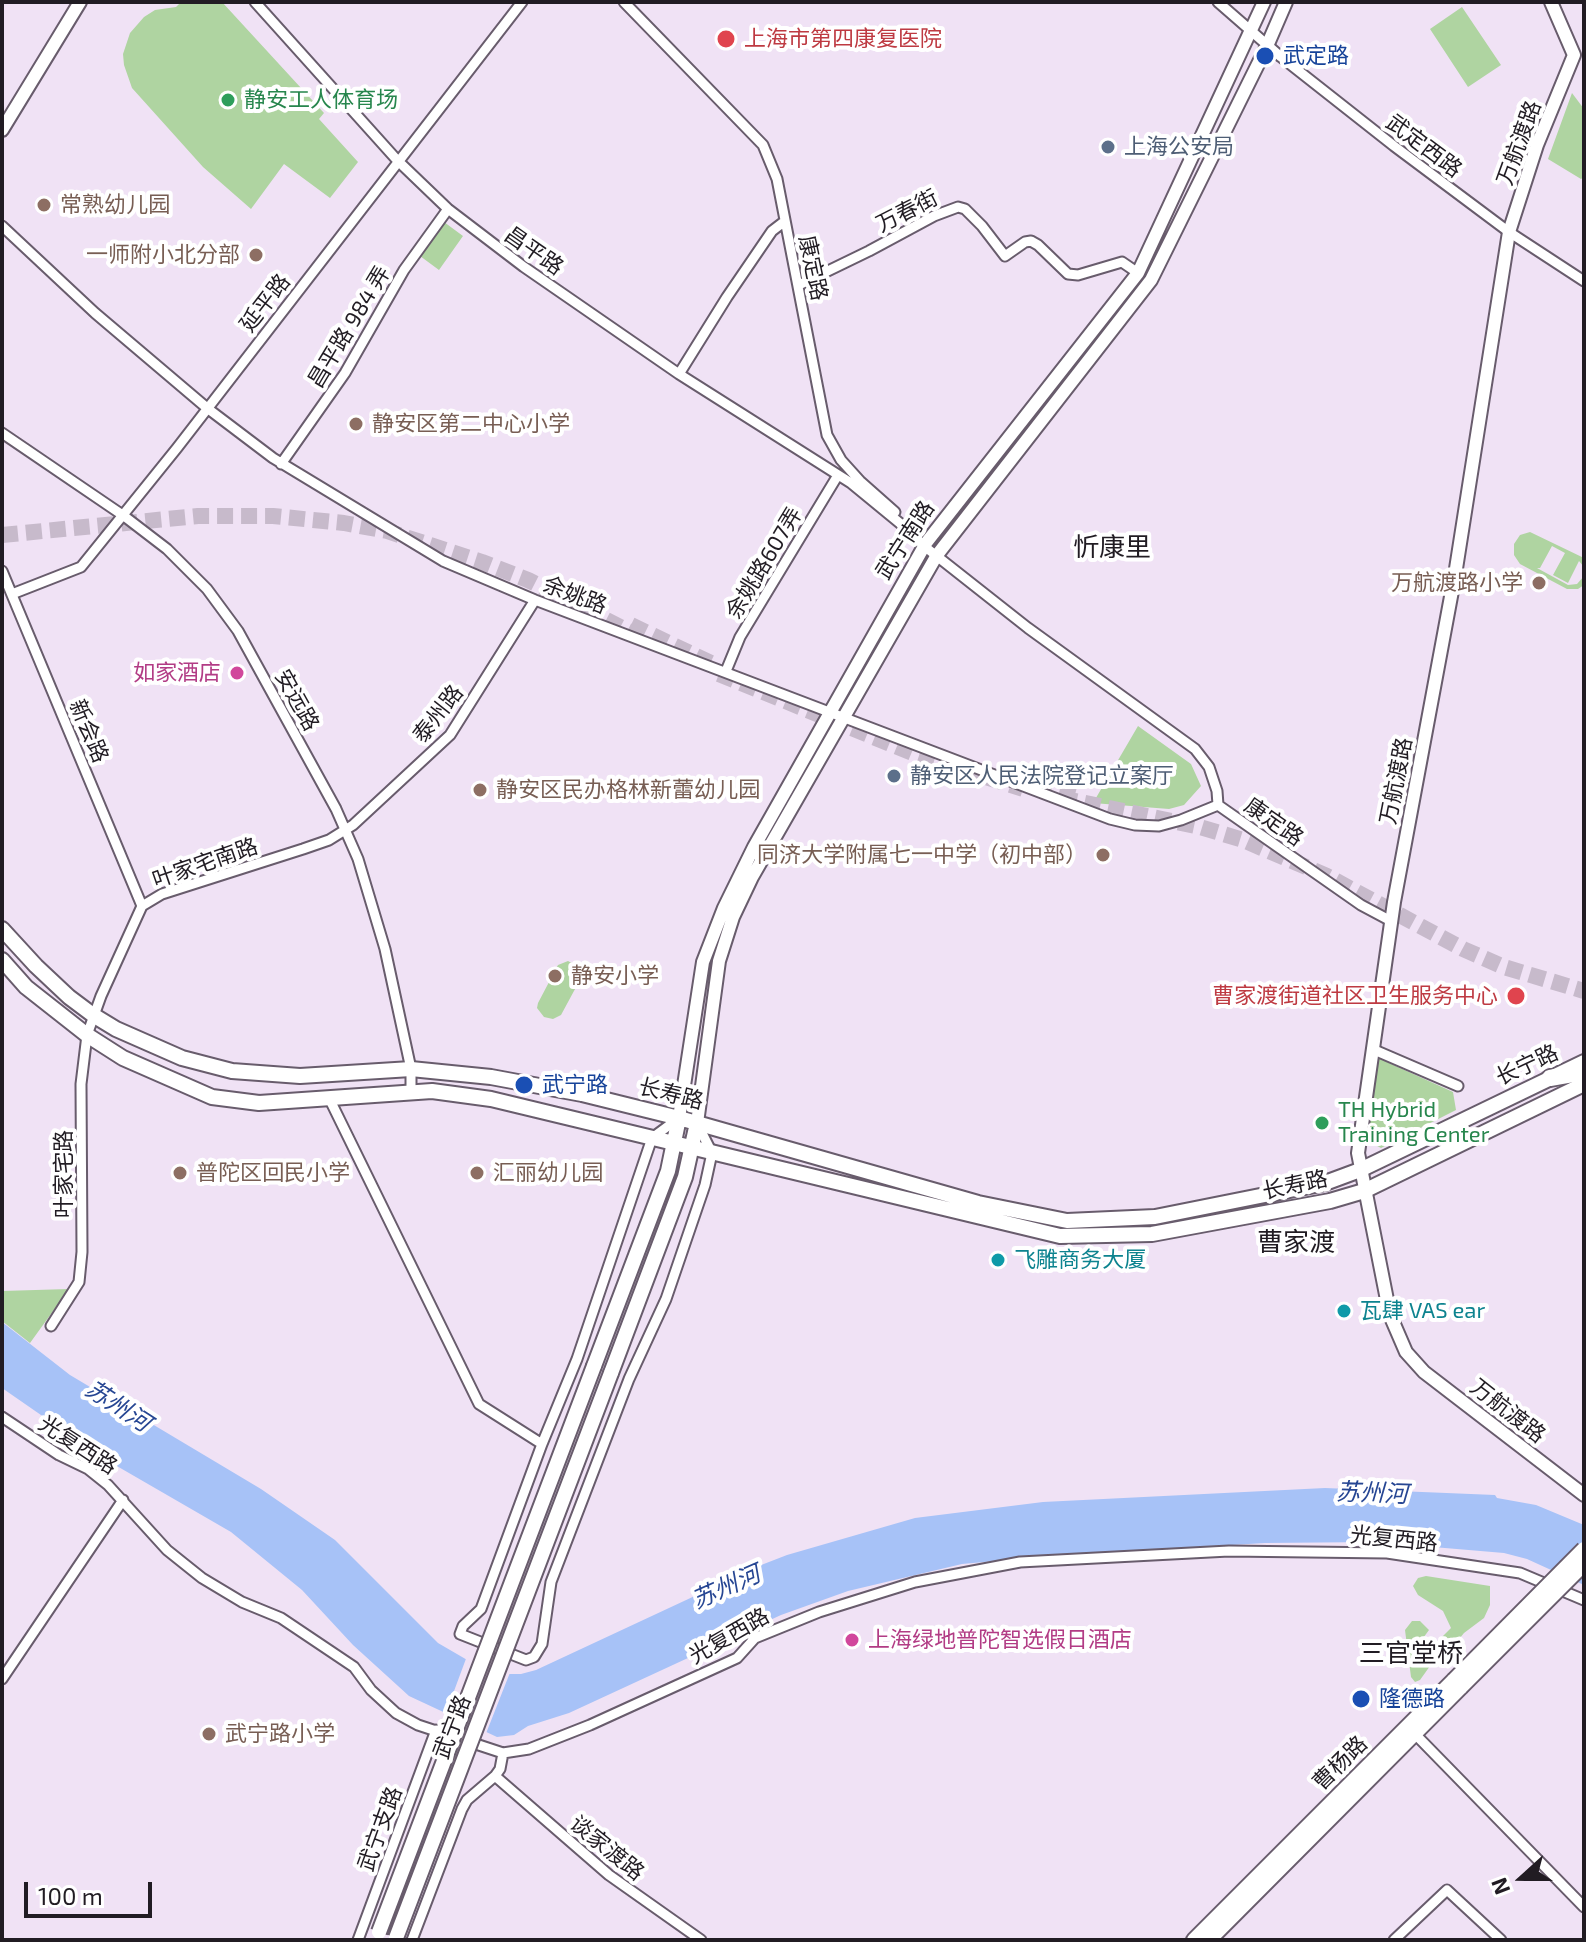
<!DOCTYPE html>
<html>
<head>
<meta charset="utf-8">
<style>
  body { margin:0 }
  #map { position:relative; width:1586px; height:1942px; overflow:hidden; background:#f0e2f5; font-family:"Exo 2",sans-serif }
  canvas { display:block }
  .frame { position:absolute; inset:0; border:4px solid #211c23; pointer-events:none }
  .north { position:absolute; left:1482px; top:1838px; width:80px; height:80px; -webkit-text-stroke:6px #fff; paint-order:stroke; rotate:249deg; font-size:22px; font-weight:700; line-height:32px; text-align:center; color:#211c23 }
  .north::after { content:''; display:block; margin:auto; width:28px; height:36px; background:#211c23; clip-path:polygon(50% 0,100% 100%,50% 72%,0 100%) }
  .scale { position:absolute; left:24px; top:1882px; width:128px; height:36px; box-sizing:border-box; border:4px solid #211c23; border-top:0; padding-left:10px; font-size:24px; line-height:28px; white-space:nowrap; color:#211c23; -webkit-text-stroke:6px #fff; paint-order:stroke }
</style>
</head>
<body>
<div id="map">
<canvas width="1586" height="1942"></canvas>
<div class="frame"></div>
<div class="north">N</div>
<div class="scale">100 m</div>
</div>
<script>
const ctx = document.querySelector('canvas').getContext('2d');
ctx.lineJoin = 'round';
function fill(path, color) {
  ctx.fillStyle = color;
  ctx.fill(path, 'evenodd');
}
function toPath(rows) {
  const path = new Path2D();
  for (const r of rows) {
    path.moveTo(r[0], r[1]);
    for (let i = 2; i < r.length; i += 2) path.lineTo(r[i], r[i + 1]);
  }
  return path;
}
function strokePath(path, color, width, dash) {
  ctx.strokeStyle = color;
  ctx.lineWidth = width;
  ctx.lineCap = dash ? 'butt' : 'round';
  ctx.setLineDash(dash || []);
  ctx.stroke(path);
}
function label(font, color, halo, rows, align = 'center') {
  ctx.font = font + ' "Exo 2","Noto Sans SC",sans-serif';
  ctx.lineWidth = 8;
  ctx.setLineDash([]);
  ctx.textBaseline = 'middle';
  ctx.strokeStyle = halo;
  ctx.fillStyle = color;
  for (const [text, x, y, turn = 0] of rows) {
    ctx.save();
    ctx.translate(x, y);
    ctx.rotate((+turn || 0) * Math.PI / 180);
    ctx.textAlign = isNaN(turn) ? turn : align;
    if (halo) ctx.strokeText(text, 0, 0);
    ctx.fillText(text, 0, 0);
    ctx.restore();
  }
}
fill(toPath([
  [181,2,222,2,324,113,319,119,358,162,330,198,284,164,251,209,203,167,132,88,124,65,123,54,130,33,144,17,155,10,176,7],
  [1462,7,1501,65,1468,87,1430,29],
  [1572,93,1584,109,1584,177,1581,179,1548,159],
  [444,222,463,236,439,270,420,256],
  [1530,532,1584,558,1584,567,1579,561,1568,583,1553,575,1565,553,1552,546,1540,568,1537,568,1568,585,1577,584,1584,576,1584,585,1578,589,1567,589,1520,564,1514,555,1514,544,1520,535],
  [1138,726,1191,764,1201,786,1184,805,1169,809,1093,803],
  [568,961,579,967,581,978,561,1015,553,1019,544,1017,537,1008,538,1003,558,965],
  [1378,1058,1453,1092,1456,1110,1381,1148,1366,1140],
  [69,1289,30,1343,2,1321,2,1291],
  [1426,1576,1490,1586,1490,1605,1484,1618,1464,1633,1450,1650,1435,1659,1420,1680,1415,1682,1411,1677,1405,1630,1412,1621,1420,1621,1429,1630,1418,1645,1427,1652,1451,1628,1443,1611,1418,1595,1413,1586,1418,1578]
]), '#afd4a1');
fill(toPath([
  [2,1322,70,1375,261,1489,335,1540,438,1643,481,1668,504,1674,521,1674,536,1670,699,1594,707,1586,787,1555,915,1518,1043,1502,1325,1488,1495,1495,1497,1498,1536,1505,1584,1525,1584,1585,1527,1559,1504,1553,1374,1542,1265,1543,1050,1556,962,1564,848,1591,781,1615,569,1713,528,1726,514,1735,497,1737,409,1696,353,1645,302,1590,231,1532,103,1458,2,1388]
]), '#a7c2f7');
fill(toPath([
  [467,1656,495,1668,511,1670,485,1736,444,1718]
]), '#f0e2f5');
strokePath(toPath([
  [2,535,198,516,273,516,344,523,387,531,482,562,528,580,640,637],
  [631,625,715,665],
  [719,674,915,754,1023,789],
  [1013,779,1076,795],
  [1061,798,1200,827,1243,840,1325,875,1463,949,1504,967,1584,991]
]), '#c7bacb', 16, [16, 8]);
const street = toPath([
  [255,2,397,160,448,209,524,267,679,374,851,483,907,529,924,546,1028,628,1195,749,1209,767,1217,791,1218,805],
  [624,2,763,145,777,179,827,435,841,460,860,481,895,512],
  [1218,2,1281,57,1394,146,1509,232,1584,281],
  [2,226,95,313,207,408,273,458,443,561,535,600,1110,819,1135,825,1159,826,1181,820,1218,805],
  [799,285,869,251,934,216,958,207,965,209,982,226,1005,256,1025,242,1031,241,1038,245,1068,274,1078,275,1122,262,1138,273],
  [679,374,727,297,772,231,785,221],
  [2,433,124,516,167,549,207,589,238,631,336,809,358,859,385,949,411,1069,411,1092],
  [281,464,345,373,404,270,448,209],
  [2,571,142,906],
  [12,594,81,567,177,448,522,2],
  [726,671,740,637,838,475],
  [1218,805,1361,905,1391,921],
  [1372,1049,1458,1086],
  [329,1098,479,1404,542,1444],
  [679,1118,652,1138,577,1359,542,1444,481,1609,463,1626,460,1634,526,1660,534,1657,542,1644,551,1582,629,1379,666,1299,705,1185,712,1153,697,1123],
  [51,1326,79,1282,82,1252,81,1084,87,1035,101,996,142,906,162,894,303,849,329,840,353,825,450,735,535,600],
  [2,1417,59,1455,88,1469,108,1485,167,1550,202,1578,242,1602,281,1618,354,1667,371,1690,396,1713,418,1725,503,1753,529,1749,590,1725,737,1658,755,1638,819,1612,915,1582,1020,1562,1229,1551,1387,1553,1520,1573,1584,1600],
  [2,1679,123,1500],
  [1415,1734,1584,1907],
  [495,1776,609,1875,701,1940],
  [358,1940,436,1730],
  [412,1940,462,1809,467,1800,495,1776,500,1769,503,1753],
  [1394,1940,1447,1890,1501,1940]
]);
const secondary = toPath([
  [1551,2,1574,55,1537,145,1509,232,1455,575,1394,902,1358,1153,1390,1315,1406,1352,1424,1372,1584,1495],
  [2,130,80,2],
  [679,1118,703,962,724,908,754,847,926,543,1138,273,1264,2],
  [697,1123,719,961,733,917,752,877,937,555,1151,280,1267,46,1286,2]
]);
const primary = toPath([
  [2,929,36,966,69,997,93,1015,116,1029,182,1058,232,1071,300,1076,411,1069,491,1077,582,1094,679,1118,978,1203,1067,1221,1155,1217,1325,1183,1360,1170,1584,1062],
  [2,960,26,987,87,1035,123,1058,212,1097,259,1103,432,1091,491,1099,1060,1236,1152,1234,1330,1201,1364,1191,1584,1084],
  [594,1366,668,1171,679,1118],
  [611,1373,685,1177,697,1123],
  [1194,1940,1454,1680],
  [1209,1940,1461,1687]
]);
const highway = toPath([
  [1550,1078,1584,1072]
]);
strokePath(street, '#685c6c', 13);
strokePath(secondary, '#685c6c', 16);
strokePath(primary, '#685c6c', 18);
strokePath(highway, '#685c6c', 20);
strokePath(street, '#fff', 9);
strokePath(secondary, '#fff', 12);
strokePath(primary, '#fff', 14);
strokePath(highway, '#fff', 16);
const primaryBridge = toPath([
  [1454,1680,1584,1549],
  [1461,1687,1584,1564],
  [379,1932,594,1366],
  [396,1938,611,1373]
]);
strokePath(primaryBridge, '#685c6c', 18, []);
strokePath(primaryBridge, '#fff', 14);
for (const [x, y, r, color] of [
  [726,39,10,"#e0444e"],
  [1265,56,10,"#1a4fb4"],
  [228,100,8,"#2e9e5b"],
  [1108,147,8,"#5c6f8a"],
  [44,205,8,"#8d6e63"],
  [256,255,8,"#8d6e63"],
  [356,424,8,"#8d6e63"],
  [1539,583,8,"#8d6e63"],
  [237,673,8,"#d1479c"],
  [894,776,8,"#5c6f8a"],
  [480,790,8,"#8d6e63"],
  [1103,855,8,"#8d6e63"],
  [555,976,8,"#8d6e63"],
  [1516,996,10,"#e0444e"],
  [524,1085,10,"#1a4fb4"],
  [1322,1123,8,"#2e9e5b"],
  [180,1173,8,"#8d6e63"],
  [477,1173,8,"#8d6e63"],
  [998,1260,8,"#0f9aa8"],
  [1344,1311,8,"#0f9aa8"],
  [852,1640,8,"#d1479c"],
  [1361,1699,10,"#1a4fb4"],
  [209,1734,8,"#8d6e63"]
]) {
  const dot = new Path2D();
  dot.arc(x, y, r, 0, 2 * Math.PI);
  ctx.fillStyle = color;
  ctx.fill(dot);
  strokePath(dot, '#fff', 3);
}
label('22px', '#be3a42', '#fff', [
  ["上海市第四康复医院",744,39],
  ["曹家渡街道社区卫生服务中心",1498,996,"right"]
], 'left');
label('22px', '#164399', '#fff', [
  ["武定路",1283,56],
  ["武宁路",542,1085],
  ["隆德路",1379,1699]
], 'left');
label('22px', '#27864d', '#fff', [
  ["静安工人体育场",244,100],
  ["TH Hybrid",1338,1110],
  ["Training Center",1338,1135]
], 'left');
label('22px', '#211c23', '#fff', [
  ["万航渡路",1519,143,-70],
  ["武定西路",1424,146,37],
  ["万春街",907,211,-27],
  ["昌平路",534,251,35],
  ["康定路",813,268,78],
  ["延平路",265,303,-52],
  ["昌平路 984 弄",349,327,-59],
  ["武宁南路",905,540,-57],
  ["余姚路607弄",764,563,-59],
  ["余姚路",575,595,21],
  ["安远路",297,700,61],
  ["泰州路",438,714,-52],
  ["新会路",89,731,67],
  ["万航渡路",1396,781,-79],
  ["康定路",1274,822,35],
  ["叶家宅南路",205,863,-19],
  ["长宁路",1527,1065,-25],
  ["长寿路",671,1094,14],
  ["叶家宅路",64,1174,-90],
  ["长寿路",1295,1185,-12],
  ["万航渡路",1508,1411,38],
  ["光复西路",78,1445,33],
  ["光复西路",1394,1539,6],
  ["光复西路",729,1636,-30],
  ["武宁路",452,1727,-69],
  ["曹杨路",1340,1763,-45],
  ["武宁支路",380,1829,-70],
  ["谈家渡路",607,1848,39]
]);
label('22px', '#4e5e75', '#fff', [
  ["上海公安局",1124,147],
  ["静安区人民法院登记立案厅",910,776]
], 'left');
label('22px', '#785e54', '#fff', [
  ["常熟幼儿园",60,205],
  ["一师附小北分部",240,255,"right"],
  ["静安区第二中心小学",372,424],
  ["万航渡路小学",1523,583,"right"],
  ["静安区民办格林新蕾幼儿园",496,790],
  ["同济大学附属七一中学（初中部）",1087,855,"right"],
  ["静安小学",571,976],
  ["普陀区回民小学",196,1173],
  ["汇丽幼儿园",493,1173],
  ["武宁路小学",225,1734]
], 'left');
label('22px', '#b23c85', '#fff', [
  ["如家酒店",221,673],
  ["上海绿地普陀智选假日酒店",868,1640,"left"]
], 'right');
label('22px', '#0d838f', '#fff', [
  ["飞雕商务大厦",1014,1260],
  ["瓦肆 VAS ear",1360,1311]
], 'left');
label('italic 24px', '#264693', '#fff', [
  ["苏州河",118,1406,33],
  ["苏州河",1372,1493,2],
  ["苏州河",726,1587,-24]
]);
label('26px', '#211c23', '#fff', [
  ["忻康里",1112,547],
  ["曹家渡",1296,1242],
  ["三官堂桥",1411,1653]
]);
</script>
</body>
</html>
